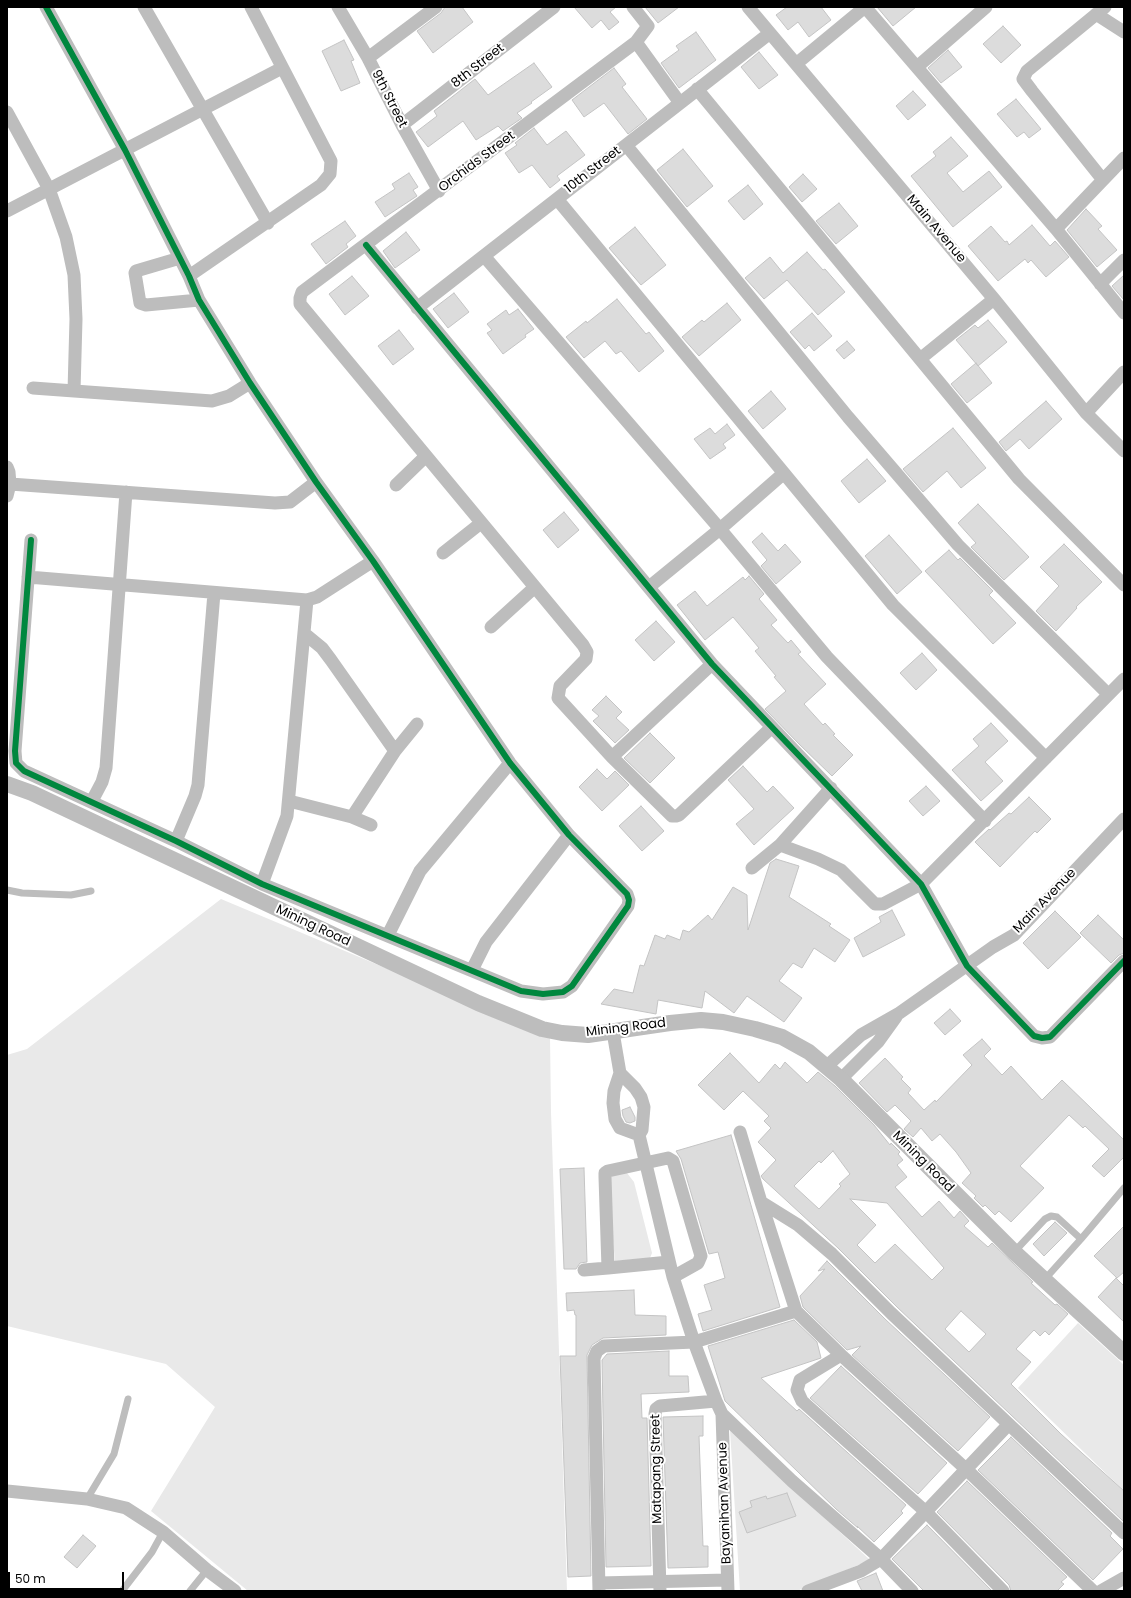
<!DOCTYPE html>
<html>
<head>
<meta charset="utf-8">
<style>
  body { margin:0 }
  #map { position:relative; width:1131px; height:1598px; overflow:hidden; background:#fff; font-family:Poppins,sans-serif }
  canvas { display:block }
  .frame { position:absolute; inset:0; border:8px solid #000; pointer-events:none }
  .scale { position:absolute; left:8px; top:1572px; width:116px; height:18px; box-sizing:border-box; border:2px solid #000; border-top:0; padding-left:5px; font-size:12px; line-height:14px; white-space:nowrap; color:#000; -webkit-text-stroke:3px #fff; paint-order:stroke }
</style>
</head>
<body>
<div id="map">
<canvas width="1131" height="1598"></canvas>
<div class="frame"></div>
<div class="scale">50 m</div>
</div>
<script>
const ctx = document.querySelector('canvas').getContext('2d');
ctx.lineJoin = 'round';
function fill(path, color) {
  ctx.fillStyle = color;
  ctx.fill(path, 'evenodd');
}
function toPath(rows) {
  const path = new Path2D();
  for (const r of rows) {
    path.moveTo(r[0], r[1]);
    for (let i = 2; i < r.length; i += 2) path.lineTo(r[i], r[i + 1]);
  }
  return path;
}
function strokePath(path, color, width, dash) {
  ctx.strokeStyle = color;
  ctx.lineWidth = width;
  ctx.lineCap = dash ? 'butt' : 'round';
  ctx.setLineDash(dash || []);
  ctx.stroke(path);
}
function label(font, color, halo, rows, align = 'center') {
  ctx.font = font + ' Poppins,sans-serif';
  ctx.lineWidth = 4;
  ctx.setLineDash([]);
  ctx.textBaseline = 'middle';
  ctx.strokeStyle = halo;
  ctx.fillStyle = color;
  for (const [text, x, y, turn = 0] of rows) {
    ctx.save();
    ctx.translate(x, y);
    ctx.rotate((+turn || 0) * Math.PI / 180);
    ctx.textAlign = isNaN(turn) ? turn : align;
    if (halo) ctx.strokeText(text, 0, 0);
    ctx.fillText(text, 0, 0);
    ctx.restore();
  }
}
fill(toPath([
  [221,899,550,1037,551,1112,567,1591,248,1591,151,1511,215,1407,166,1364,7,1326,7,1055,27,1049],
  [627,1173,634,1182,652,1253,650,1258,615,1261,607,1175],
  [1078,1323,1124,1365,1124,1491,1018,1388],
  [730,1430,870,1560,797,1591,740,1591]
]), '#e9e9e9');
const building = toPath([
  [445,7,462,7,473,22,433,53,417,31,441,13,445,7],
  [574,7,616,7,610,12,619,22,609,30,601,20,592,28,574,7],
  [645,7,679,7,658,23,645,7],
  [787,7,821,7,831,20,809,37,798,22,788,30,776,15,787,7],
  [877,7,916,7,893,26,877,7],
  [1003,26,1021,45,1001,63,983,44,1003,26],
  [696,32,716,60,679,88,661,63,679,50,676,46,696,32],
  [344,40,354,60,351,61,360,83,341,91,322,51,344,40],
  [948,50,962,67,941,83,928,68,948,50],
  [759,52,778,75,759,89,741,67,759,52],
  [534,63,552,87,531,102,532,103,517,113,522,118,503,131,498,126,476,140,463,121,428,147,416,132,437,116,434,111,475,79,488,95,534,63],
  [614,68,626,84,622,87,647,119,628,134,604,103,584,117,572,100,614,68],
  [913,91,926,105,908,120,896,106,913,91],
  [1016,99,1041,129,1029,138,1024,132,1017,137,997,114,1016,99],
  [534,128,547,145,566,131,585,155,557,176,560,180,550,188,532,165,519,173,505,153,517,145,515,143,534,128],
  [951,137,968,156,947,173,963,192,989,171,1002,187,953,227,911,176,936,156,933,152,951,137],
  [683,149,713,186,687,207,657,170,683,149],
  [409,173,418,187,413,190,417,196,385,217,375,202,395,189,392,184,409,173],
  [803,174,817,189,802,202,789,187,803,174],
  [748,185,763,204,744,220,728,201,748,185],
  [839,203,858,226,836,244,816,221,839,203],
  [1086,209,1102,226,1098,229,1117,250,1097,267,1067,230,1086,209],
  [345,221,356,236,346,244,348,247,326,264,311,244,345,221],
  [1032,225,1050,246,1055,241,1069,257,1046,277,1031,260,1028,263,1025,259,998,281,968,246,991,226,1005,242,1007,241,1009,245,1032,225],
  [635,227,666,265,641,285,609,248,635,227],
  [406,232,420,250,395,268,383,251,406,232],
  [807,252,823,270,825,269,845,292,818,315,787,280,764,299,745,278,770,257,783,273,807,252],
  [1124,275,1124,300,1112,286,1124,275],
  [352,276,369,296,345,315,329,294,352,276],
  [454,293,469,312,448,328,433,309,454,293],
  [617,299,646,334,649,332,664,351,639,372,621,351,616,354,605,341,584,358,566,337,586,321,587,323,617,299],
  [727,303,741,320,699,356,682,337,702,320,704,322,727,303],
  [518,309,534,329,525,335,526,337,503,354,487,333,492,330,487,324,506,310,509,315,518,309],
  [812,313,832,336,814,351,809,345,805,349,790,332,812,313],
  [988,320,1007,342,978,366,956,340,975,325,978,328,988,320],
  [399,330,414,349,393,365,378,346,399,330],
  [847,341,855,350,844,359,836,350,847,341],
  [976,363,992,383,967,403,951,384,976,363],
  [771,391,786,409,763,429,748,411,771,391],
  [1046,401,1062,419,1029,449,1020,439,1006,451,999,442,1046,401],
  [727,424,735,435,723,444,726,448,710,459,694,439,710,428,715,434,727,424],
  [953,428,986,468,961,488,947,471,923,492,903,469,953,428],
  [867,459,886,481,859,503,841,481,867,459],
  [978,504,1029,557,1004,580,971,547,976,543,958,523,978,504],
  [564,512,579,530,558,548,543,530,564,512],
  [762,533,778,551,785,544,801,562,776,584,761,566,767,560,752,542,762,533],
  [889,535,922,572,897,594,865,556,889,535],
  [1064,544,1102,582,1076,607,1077,608,1056,631,1036,611,1059,586,1040,567,1064,544],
  [949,550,958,560,960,558,993,591,989,595,1016,623,993,644,925,571,949,550],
  [749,576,764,594,759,599,777,620,771,625,788,643,791,640,801,652,798,654,826,684,804,704,823,725,825,723,835,734,833,735,853,755,832,776,799,744,765,709,786,691,774,677,776,676,755,651,759,648,733,617,705,640,677,605,695,591,707,606,743,577,745,580,749,576],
  [656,621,675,642,654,661,635,640,656,621],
  [922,653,937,670,916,690,900,673,922,653],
  [606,696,622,712,616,718,629,730,615,743,593,721,599,716,592,710,606,696],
  [991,723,1008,741,985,762,1003,781,981,801,952,770,979,746,973,739,991,723],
  [650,733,675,758,650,783,624,758,650,733],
  [743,766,767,792,773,786,794,808,754,845,736,824,754,809,728,780,743,766],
  [597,769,607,779,615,771,629,785,602,811,579,787,597,769],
  [926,786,940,801,923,816,909,801,926,786],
  [1029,797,1051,819,1037,833,1035,831,1000,867,975,842,989,829,990,830,1009,813,1011,814,1029,797],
  [641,806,664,831,642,851,619,826,641,806],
  [776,859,799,866,789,897,831,924,829,926,850,940,835,962,814,948,802,968,793,963,779,981,802,998,784,1022,747,996,734,1013,705,991,702,1008,658,1000,656,1014,601,1004,614,989,633,993,640,965,644,966,655,935,665,939,667,935,680,940,683,930,689,932,708,915,712,920,733,887,747,895,748,930,770,863,776,859],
  [892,910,905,935,863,957,854,938,881,922,879,917,892,910],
  [1055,911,1081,937,1048,969,1023,943,1055,911],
  [1098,915,1124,940,1124,953,1119,955,1111,963,1080,933,1098,915],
  [950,1009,961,1021,945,1035,934,1023,950,1009],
  [982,1039,991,1049,984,1056,1002,1075,1011,1066,1042,1100,1062,1080,1124,1140,1124,1157,1104,1177,1092,1166,1109,1149,1085,1126,1083,1128,1069,1115,1020,1166,1044,1188,1011,1222,999,1211,995,1215,985,1205,983,1207,974,1198,976,1196,962,1183,971,1173,956,1152,940,1134,932,1141,921,1128,913,1137,904,1129,911,1121,895,1105,887,1112,859,1083,885,1058,903,1077,901,1079,911,1089,908,1093,924,1110,935,1100,936,1102,972,1065,963,1055,982,1039],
  [730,1053,759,1083,775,1064,780,1069,785,1062,807,1083,818,1072,835,1086,874,1125,890,1145,891,1143,900,1152,898,1154,903,1160,897,1165,907,1177,895,1187,922,1217,939,1201,954,1218,960,1211,969,1221,964,1226,988,1247,992,1243,1033,1282,1031,1283,1055,1305,1057,1304,1068,1314,1049,1335,1045,1331,1040,1336,1034,1330,1016,1349,1031,1362,1011,1384,1061,1434,1124,1491,1123,1521,897,1307,838,1248,763,1179,761,1176,776,1160,758,1142,771,1128,764,1121,769,1116,743,1091,724,1110,698,1085,730,1053],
  [833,1151,850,1174,839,1184,841,1186,819,1209,794,1186,819,1161,821,1163,833,1151],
  [850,1199,887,1203,944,1268,932,1280,895,1244,875,1263,857,1245,876,1225,850,1199],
  [961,1311,986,1334,969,1352,945,1329,961,1311],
  [630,1107,635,1117,635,1121,630,1123,626,1122,623,1116,622,1110,630,1107],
  [731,1135,780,1307,703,1331,698,1314,712,1310,704,1285,725,1278,718,1252,709,1254,681,1159,676,1151,731,1135],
  [584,1168,587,1262,580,1263,576,1269,564,1269,560,1169,584,1168],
  [1055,1222,1067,1233,1044,1256,1033,1244,1055,1222],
  [1124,1226,1124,1272,1117,1278,1094,1256,1124,1226],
  [827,1261,885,1319,990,1417,958,1451,852,1355,861,1346,847,1350,803,1307,800,1296,825,1269,818,1271,827,1261],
  [1116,1278,1124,1286,1124,1322,1098,1297,1116,1278],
  [634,1290,635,1315,666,1316,666,1335,603,1338,592,1345,587,1355,591,1576,568,1577,560,1356,576,1356,576,1315,575,1315,574,1310,567,1311,566,1293,634,1290],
  [794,1320,817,1342,821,1358,761,1378,797,1411,799,1409,906,1505,901,1511,903,1513,874,1542,857,1526,858,1528,836,1509,725,1401,708,1346,794,1320],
  [669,1351,669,1376,688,1376,689,1392,641,1394,642,1418,647,1418,651,1566,606,1567,602,1360,607,1354,669,1351],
  [841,1366,947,1463,918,1494,810,1398,841,1366],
  [703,1416,703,1436,699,1436,703,1546,708,1546,708,1567,668,1568,663,1417,703,1416],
  [1011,1437,1112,1533,1110,1536,1123,1549,1093,1580,978,1470,1011,1437],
  [967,1481,1067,1577,1061,1582,1064,1584,1057,1591,1011,1591,1009,1585,937,1512,967,1481],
  [787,1493,796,1516,747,1533,739,1512,752,1507,750,1501,766,1496,767,1499,787,1493],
  [927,1525,992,1591,924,1591,892,1559,927,1525],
  [83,1535,96,1546,77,1568,64,1557,83,1535],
  [876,1573,883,1591,862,1591,857,1581,876,1573]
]);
fill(building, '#dcdcdc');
strokePath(building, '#c4c4c4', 1);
strokePath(toPath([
  [7,890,22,893,71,895,91,891],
  [1014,1252,1045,1219,1051,1216,1057,1217,1081,1239],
  [1045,1279,1081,1239,1124,1188],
  [87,1499,114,1454,128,1399],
  [122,1591,152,1552,163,1532],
  [190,1591,207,1570]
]), '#bdbdbd', 7);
strokePath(toPath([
  [144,7,268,223],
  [338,7,368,58,402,125,439,191],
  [748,7,994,299,1086,413,1124,451],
  [865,7,1056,229,1124,313],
  [1096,14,1124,32],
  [636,42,680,103],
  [368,58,436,7],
  [796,64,865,7],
  [917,67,986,7],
  [697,89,1019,479,1124,585],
  [7,112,49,189,66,237,74,275,76,319,74,391],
  [402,125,554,7],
  [626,145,848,417,958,545,1108,694],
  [1103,180,1032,91,1023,79,1027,71,1105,7],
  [557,199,893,605,1046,758],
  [7,211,282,68],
  [1056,229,1124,158],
  [366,245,712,664,921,884,967,966,1034,1036,1042,1038,1050,1037,1124,961],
  [484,256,720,529,827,657,985,821],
  [180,258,136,271,135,273,140,303,146,305,199,300],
  [189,276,321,185,330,174,331,161,251,7],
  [1100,284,1124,260],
  [417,308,770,33],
  [920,359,994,299],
  [33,388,212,401,229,396,250,383],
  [1086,413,1124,372],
  [7,467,9,472,10,484,7,496],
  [10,484,275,503,290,502,316,482],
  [396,485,426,456],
  [31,540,15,751,16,763,24,771,176,841,262,884,521,991,543,994,563,992,572,986,628,906,629,900,627,894,569,835,510,763,373,561,316,482,250,383,199,300,189,276,125,150,46,7],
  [443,553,481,523],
  [28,577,307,600,317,597,373,561],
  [649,587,720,529,784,473],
  [491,627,535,587],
  [305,634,322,648,331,660,395,751],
  [712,664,612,757,672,816,676,816,679,815,771,728],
  [612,757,558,698,560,686,586,659,587,652,583,645,300,304,300,298,302,292,636,42,648,26,633,7],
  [831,788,780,845,818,859,841,870,875,904,883,904,921,884,1124,679],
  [92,801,102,782,106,768,126,492],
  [289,801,352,817,371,825],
  [352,817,395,751,417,724],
  [176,841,195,796,198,785,214,593],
  [752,868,780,845],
  [262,884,287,816,307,600],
  [388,935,420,871,510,763],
  [472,970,486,942,569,835],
  [613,1032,620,1073,614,1091,613,1103,615,1119,620,1128,639,1135],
  [827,1066,861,1035,898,1014,993,947,1014,935,1124,819],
  [620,1073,635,1088,641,1097,644,1107,642,1130,639,1135,673,1277,694,1342,716,1401,722,1414,792,1481,881,1559,912,1591],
  [841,1079,878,1042,896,1017],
  [761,1202,798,1225,832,1254,891,1313,1124,1533],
  [669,1262,608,1268,605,1177,605,1173,608,1171,668,1158,673,1161,701,1256,698,1263,673,1277],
  [584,1270,608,1268],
  [796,1311,841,1355,967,1470,1093,1591],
  [841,1355,800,1380,797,1390,802,1401,926,1512,1003,1591],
  [722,1414,728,1591],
  [7,1491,87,1499,126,1508,163,1532,207,1570,235,1591],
  [599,1583,727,1580],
  [599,1591,594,1358,597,1351,604,1346,694,1342,796,1311,761,1202,740,1132],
  [660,1591,655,1414,656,1409,660,1406,716,1401],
  [808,1591,861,1571,881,1559,1008,1425],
  [1101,1591,1124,1578]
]), '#bdbdbd', 13);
strokePath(toPath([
  [7,784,32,793,478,1003,542,1029,562,1033,588,1035,670,1023,701,1020,723,1022,755,1029,782,1037,809,1052,841,1079,1014,1252,1124,1353]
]), '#bdbdbd', 16);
strokePath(toPath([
  [366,245,712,664,921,884,967,966,1034,1036,1042,1038,1050,1037,1124,961],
  [31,540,15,751,16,763,24,771,176,841,262,884,521,991,543,994,563,992,572,986,628,906,629,900,627,894,569,835,510,763,373,561,316,482,250,383,199,300,189,276,125,150,46,7]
]), '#00873e', 6);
label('13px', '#000', '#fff', [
  ["8th Street",478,66,-38],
  ["9th Street",389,99,63],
  ["Orchids Street",477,162,-37],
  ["10th Street",593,170,-38],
  ["Main Avenue",936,229,50],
  ["Main Avenue",1045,901,-46],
  ["Mining Road",313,926,25],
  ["Mining Road",626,1028,-7],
  ["Mining Road",923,1162,45],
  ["Matapang Street",657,1469,-91],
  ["Bayanihan Avenue",725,1503,-92]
]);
</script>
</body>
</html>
